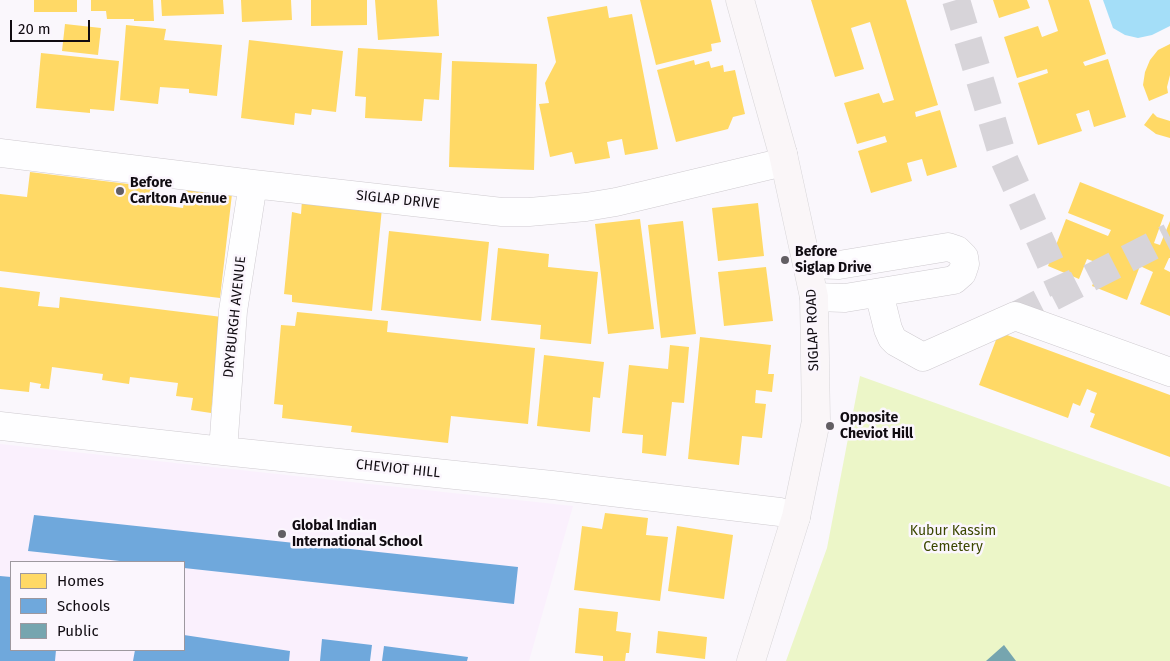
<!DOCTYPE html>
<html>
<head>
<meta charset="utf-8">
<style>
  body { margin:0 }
  #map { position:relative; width:1170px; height:661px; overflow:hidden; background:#faf7fc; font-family:"Fira Sans",sans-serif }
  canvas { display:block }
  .legend { position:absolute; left:10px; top:561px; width:175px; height:90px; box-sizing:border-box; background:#fbf6fd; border:1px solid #9d989f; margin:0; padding:6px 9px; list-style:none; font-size:15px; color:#100b11 }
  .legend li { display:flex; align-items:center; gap:10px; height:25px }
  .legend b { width:25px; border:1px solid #9d989f }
  .scale { position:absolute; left:10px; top:20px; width:80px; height:22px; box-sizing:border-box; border:2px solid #100b11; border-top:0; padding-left:6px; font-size:15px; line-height:18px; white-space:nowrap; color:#100b11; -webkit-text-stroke:4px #fbf6fd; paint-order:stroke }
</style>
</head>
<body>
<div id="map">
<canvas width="1170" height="661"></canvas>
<ul class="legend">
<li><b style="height:14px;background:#ffd966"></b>Homes</li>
<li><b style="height:14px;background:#6fa8dc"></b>Schools</li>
<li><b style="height:14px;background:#76a5af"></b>Public</li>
</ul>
<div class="scale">20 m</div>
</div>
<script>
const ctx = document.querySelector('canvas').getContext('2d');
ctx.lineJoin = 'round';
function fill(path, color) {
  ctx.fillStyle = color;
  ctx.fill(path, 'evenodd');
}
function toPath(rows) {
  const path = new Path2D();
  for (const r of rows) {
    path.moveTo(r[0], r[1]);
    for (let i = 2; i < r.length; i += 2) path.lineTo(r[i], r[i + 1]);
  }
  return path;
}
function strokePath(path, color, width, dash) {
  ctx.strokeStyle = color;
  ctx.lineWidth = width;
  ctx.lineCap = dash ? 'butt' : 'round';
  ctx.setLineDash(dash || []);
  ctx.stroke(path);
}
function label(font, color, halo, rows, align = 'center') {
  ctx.font = font + ' "Fira Sans",sans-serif';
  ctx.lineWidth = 5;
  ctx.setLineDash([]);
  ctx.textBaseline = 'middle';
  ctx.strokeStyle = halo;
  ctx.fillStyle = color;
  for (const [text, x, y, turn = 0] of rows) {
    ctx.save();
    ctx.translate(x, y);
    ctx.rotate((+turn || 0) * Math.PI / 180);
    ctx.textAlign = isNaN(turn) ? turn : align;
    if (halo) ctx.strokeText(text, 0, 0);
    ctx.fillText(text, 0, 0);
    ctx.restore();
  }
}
fill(toPath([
  [0,444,573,506,529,661,0,661],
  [11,562,184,562,184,650,11,650]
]), '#faf0fd');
fill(toPath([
  [860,376,1170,487,1170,661,786,661,827,548]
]), '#ecf6c8');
fill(toPath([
  [1103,0,1170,0,1170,26,1152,35,1138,38,1125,35,1113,28]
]), '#a4def8');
fill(toPath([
  [34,0,77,0,77,12,34,12],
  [91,0,153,0,154,21,134,21,134,19,107,19,106,11,91,11],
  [161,0,223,0,224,14,162,16],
  [241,0,291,0,292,20,242,22],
  [311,0,367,0,367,25,311,26],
  [375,0,437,0,439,36,378,40],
  [640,0,711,0,721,42,711,44,712,51,656,65],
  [811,0,906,0,938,105,915,112,916,117,940,110,957,167,927,176,922,159,907,163,912,181,871,193,858,151,887,142,885,136,857,144,844,103,879,93,883,103,894,100,870,22,851,28,864,69,835,77],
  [993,0,1027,0,1030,8,999,18],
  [1048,0,1089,0,1106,54,1083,62,1085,66,1108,59,1126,117,1094,127,1089,110,1076,114,1082,131,1038,145,1018,83,1048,73,1047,69,1017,78,1004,37,1038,26,1042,37,1058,31],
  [607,6,609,18,632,14,658,149,625,155,622,139,607,142,610,158,575,164,572,152,550,157,539,104,549,103,545,83,556,62,547,17],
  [65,24,101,28,98,55,62,51],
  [126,25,166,29,164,40,222,45,217,96,189,93,189,89,160,87,158,104,120,100],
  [249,40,343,51,336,112,312,109,311,115,295,113,294,125,241,118],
  [1170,44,1170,75,1167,87,1168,93,1149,101,1143,85,1145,72,1150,60,1158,50],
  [358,48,442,53,439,100,424,99,422,121,365,118,366,97,355,96],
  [41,53,119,61,114,111,90,109,90,113,36,108],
  [694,60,695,65,709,61,711,68,723,65,724,72,735,70,745,114,733,117,728,129,676,142,657,70],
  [452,61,537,64,534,170,449,167],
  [1153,113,1157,117,1170,121,1170,138,1156,134,1144,125],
  [30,172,153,187,152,204,183,208,186,189,232,194,220,298,0,271,0,194,27,197],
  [1080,182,1164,215,1154,243,1160,245,1170,221,1170,258,1169,258,1164,269,1170,272,1170,316,1140,304,1153,272,1140,266,1127,300,1092,286,1101,264,1087,259,1079,279,1048,266,1066,219,1108,236,1111,230,1068,213],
  [302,200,382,208,372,311,292,302,292,295,284,294,292,212,301,214],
  [758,203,764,256,718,261,712,208],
  [640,219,654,329,608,334,595,224],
  [683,221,696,334,661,338,648,225],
  [389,231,489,242,481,321,381,310],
  [498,248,549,254,548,267,598,272,591,344,540,339,541,325,491,320],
  [766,267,773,321,724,326,718,272],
  [0,287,40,292,38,306,59,308,60,297,222,317,211,413,191,410,193,398,176,396,178,383,130,377,129,384,102,380,103,374,52,367,49,389,40,388,41,384,30,382,29,392,0,389],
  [297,312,388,321,387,332,535,348,528,424,451,416,448,443,351,432,352,426,282,418,283,405,274,404,281,325,295,326],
  [999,332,1170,395,1170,457,1090,427,1095,414,1090,412,1097,393,1087,389,1080,406,1073,403,1068,418,979,385],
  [700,337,771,345,768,374,774,374,772,392,756,390,755,403,766,404,762,438,742,436,739,465,688,459],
  [670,345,689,347,684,403,672,402,666,456,642,453,643,435,622,433,629,365,668,369],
  [544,355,604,362,600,398,593,397,590,432,537,426],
  [605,513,648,518,646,535,668,537,660,601,574,590,582,526,602,529],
  [677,526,733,535,724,599,668,591],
  [579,608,618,612,616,631,631,633,629,653,626,653,625,661,603,661,603,656,575,653],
  [658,631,707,637,705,659,656,653]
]), '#ffd966');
fill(toPath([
  [34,515,518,567,514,604,184,568,184,562,129,562,28,551],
  [0,576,11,577,11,650,56,650,55,661,0,661],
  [184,635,290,651,289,661,133,661,135,650,184,650],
  [322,639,372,645,370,661,320,661],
  [384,646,468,657,467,661,382,661]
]), '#6fa8dc');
fill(toPath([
  [1004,645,1016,661,986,661]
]), '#76a5af');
strokePath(toPath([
  [956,0,1003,157,1063,291],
  [1015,316,1170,237]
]), '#d7d4d9', 28, [28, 14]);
const minor = toPath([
  [0,153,253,184,502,212,529,212,586,207,616,202,784,162,783,154],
  [808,264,839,265,948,247,957,250,964,257,965,264,962,273,954,280,845,298,814,297],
  [879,293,888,329,892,338,896,342,923,357,1015,316,1170,372],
  [0,426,223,451,552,485,780,512,796,517],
  [223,451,233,311,253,184]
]);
const major = toPath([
  [740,0,783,154,814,297,816,421,796,517,751,661]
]);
strokePath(minor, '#cecacf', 29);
strokePath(major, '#d7d5d8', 29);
strokePath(minor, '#fefeff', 28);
strokePath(major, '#faf6f8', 28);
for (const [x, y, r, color] of [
  [120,191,5,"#625e63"],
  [785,260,5,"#625e63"],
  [830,426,5,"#625e63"],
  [282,534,5,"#625e63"]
]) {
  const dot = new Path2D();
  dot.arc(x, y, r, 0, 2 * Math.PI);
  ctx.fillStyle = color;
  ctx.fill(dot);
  strokePath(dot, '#fbf6fd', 2);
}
label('bold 14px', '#100b11', '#fbf6fd', [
  ["Before",130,183],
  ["Carlton Avenue",130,199],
  ["Before",795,252],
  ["Siglap Drive",795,268],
  ["Opposite",840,418],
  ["Cheviot Hill",840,434],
  ["Global Indian",292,526],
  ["International School",292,542]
], 'left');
label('14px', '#100b11', '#fbf6fd', [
  ["SIGLAP DRIVE",398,200,6],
  ["DRYBURGH AVENUE",235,317,-84],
  ["SIGLAP ROAD",813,330,-92],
  ["CHEVIOT HILL",398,469,6]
]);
label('14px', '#3c4800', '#fbf6fd', [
  ["Kubur Kassim",953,531],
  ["Cemetery",953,547]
]);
</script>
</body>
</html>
